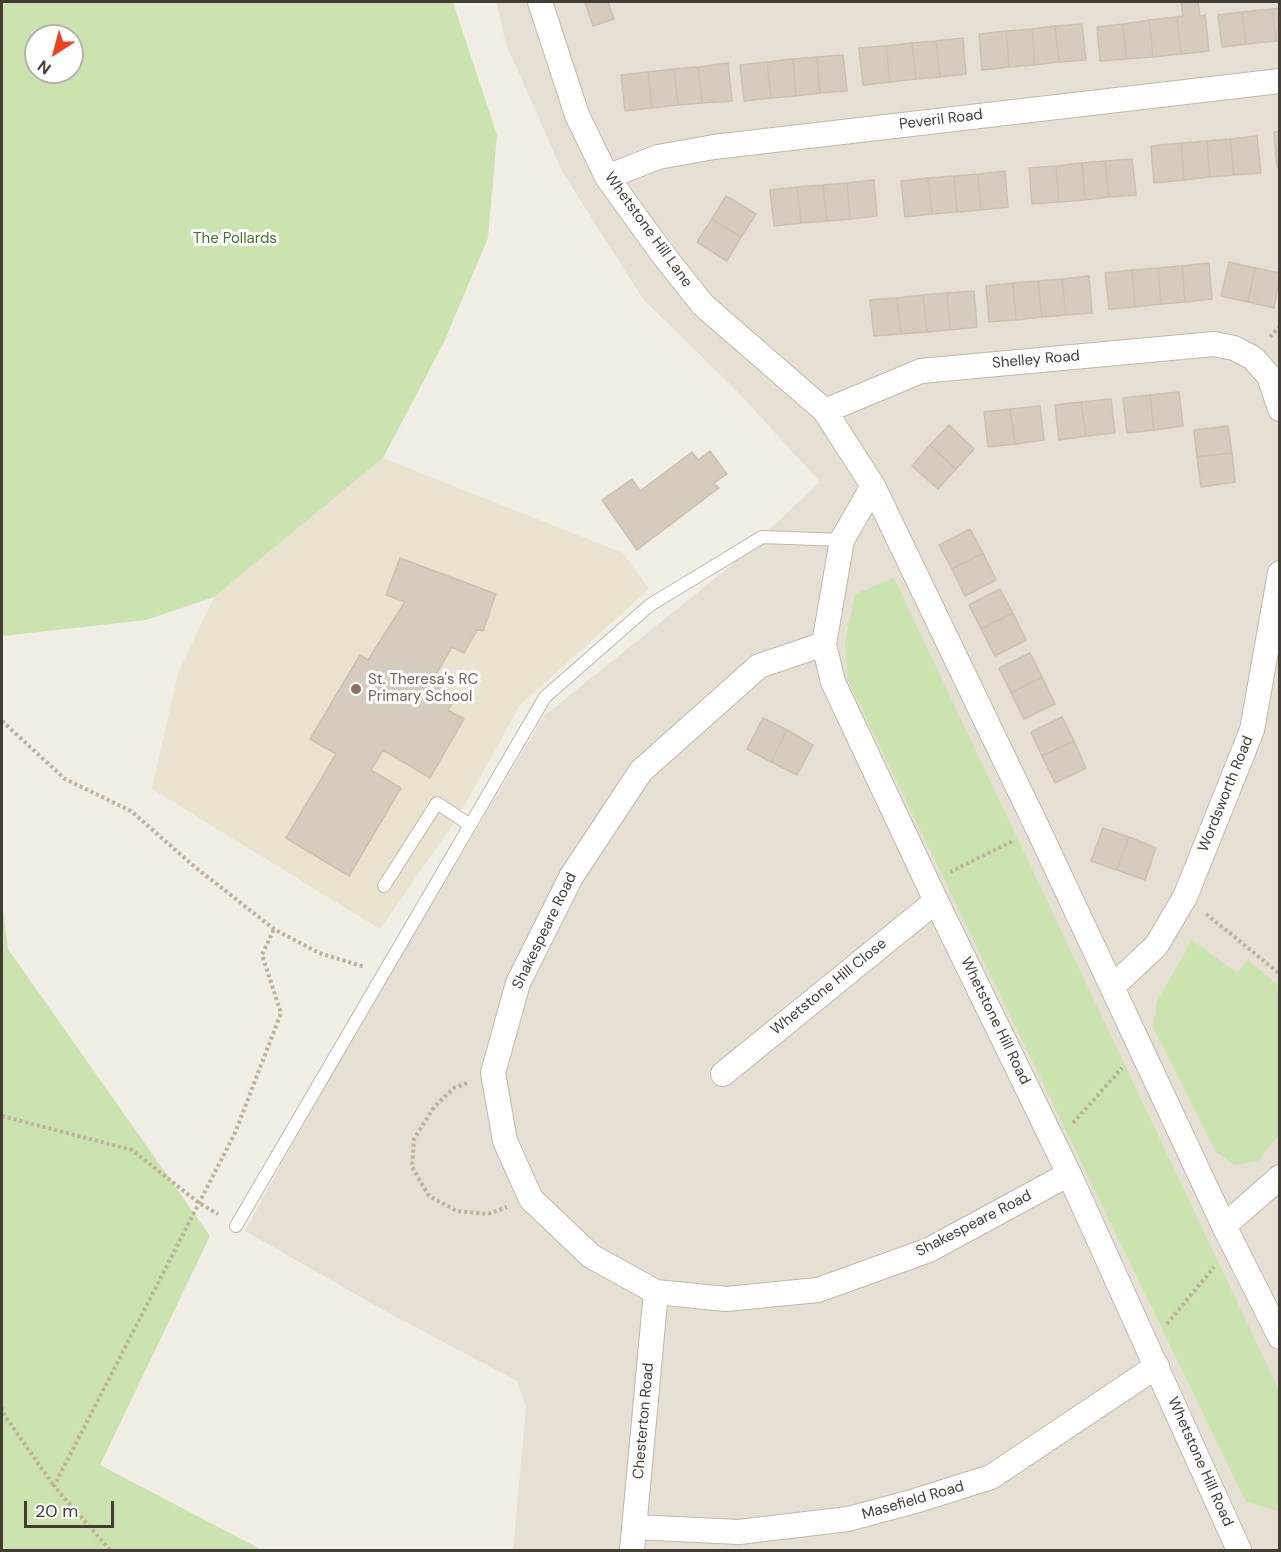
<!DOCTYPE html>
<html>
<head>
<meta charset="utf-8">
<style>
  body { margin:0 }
  #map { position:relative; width:1281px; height:1552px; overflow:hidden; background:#f1eee5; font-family:"DM Sans",sans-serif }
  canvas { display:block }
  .frame { position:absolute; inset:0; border:3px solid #433e35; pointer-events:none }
  .north { position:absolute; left:24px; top:24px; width:60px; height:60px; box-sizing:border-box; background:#fff; border:2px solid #b4b2ae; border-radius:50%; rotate:216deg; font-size:16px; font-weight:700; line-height:24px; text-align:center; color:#433e35 }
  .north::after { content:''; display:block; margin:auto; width:21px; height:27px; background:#f0401d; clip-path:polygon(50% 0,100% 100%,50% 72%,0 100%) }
  .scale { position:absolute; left:24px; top:1501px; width:90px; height:27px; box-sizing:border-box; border:3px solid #433e35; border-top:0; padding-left:8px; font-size:18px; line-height:21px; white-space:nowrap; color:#433e35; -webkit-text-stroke:4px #fff; paint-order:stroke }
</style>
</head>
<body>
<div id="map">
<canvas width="1281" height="1552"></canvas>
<div class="frame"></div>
<div class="north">N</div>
<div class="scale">20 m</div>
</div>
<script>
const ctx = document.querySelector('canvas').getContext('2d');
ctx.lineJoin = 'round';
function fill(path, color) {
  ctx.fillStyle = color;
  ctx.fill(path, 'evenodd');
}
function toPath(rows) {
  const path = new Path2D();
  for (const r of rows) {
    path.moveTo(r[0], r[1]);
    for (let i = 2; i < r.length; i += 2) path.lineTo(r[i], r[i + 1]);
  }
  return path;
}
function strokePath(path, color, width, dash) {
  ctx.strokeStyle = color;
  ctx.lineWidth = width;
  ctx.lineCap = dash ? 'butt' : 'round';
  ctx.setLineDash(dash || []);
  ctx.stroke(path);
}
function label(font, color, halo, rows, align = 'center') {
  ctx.font = font + ' "DM Sans",sans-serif';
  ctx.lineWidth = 6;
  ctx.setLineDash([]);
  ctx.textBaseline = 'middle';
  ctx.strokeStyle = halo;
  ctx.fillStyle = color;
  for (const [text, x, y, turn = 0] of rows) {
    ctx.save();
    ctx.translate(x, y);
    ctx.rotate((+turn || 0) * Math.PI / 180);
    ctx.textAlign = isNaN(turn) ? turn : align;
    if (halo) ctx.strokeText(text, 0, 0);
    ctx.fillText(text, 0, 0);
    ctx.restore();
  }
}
fill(toPath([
  [496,2,1279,2,1279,1550,513,1550,526,1407,517,1381,385,1311,245,1231,323,1087,544,716,728,568,820,482,736,390,643,299,563,173,506,44]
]), '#e5e0d3');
fill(toPath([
  [383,458,623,553,649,589,520,705,458,817,380,929,152,789,178,673,214,597]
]), '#eae3cf');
fill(toPath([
  [2,2,453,2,497,135,488,238,444,342,383,458,214,597,146,620,2,636],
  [36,36,72,36,72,72,36,72],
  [894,578,1279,1390,1279,1511,1246,1502,848,681,845,642,855,594],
  [2,902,8,949,210,1236,100,1465,262,1550,2,1550],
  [1192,940,1237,973,1248,960,1279,986,1279,1135,1258,1161,1235,1165,1216,1152,1153,1027,1157,1001]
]), '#cbe4af');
const building = toPath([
  [585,2,608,2,614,19,593,26,585,2],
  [1181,2,1198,2,1200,16,1205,15,1209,51,1181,54,1177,17,1183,16,1181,2],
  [1280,8,1280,40,1276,41,1272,9,1280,8],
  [1272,9,1276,41,1246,44,1242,12,1272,9],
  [1242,12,1246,44,1222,47,1218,15,1242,12],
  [1177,17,1181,54,1153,57,1149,20,1177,17],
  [1149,20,1153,57,1126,59,1123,24,1149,20],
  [1082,24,1086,60,1059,62,1055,26,1082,24],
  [1123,24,1126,59,1100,61,1097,27,1123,24],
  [1055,26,1059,62,1035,65,1032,29,1055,26],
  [1032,29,1035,65,1009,67,1006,31,1032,29],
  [1006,31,1009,67,982,70,979,34,1006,31],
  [963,38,966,74,940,77,936,41,963,38],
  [936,41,940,77,916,79,912,43,936,41],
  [912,43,916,79,890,82,886,46,912,43],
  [886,46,890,82,863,85,859,48,886,46],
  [843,55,847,91,820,93,817,57,843,55],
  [817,57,820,93,796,96,793,59,817,57],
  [793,59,796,96,771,98,767,62,793,59],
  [767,62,771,98,744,101,740,65,767,62],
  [728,63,732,101,702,103,698,67,728,63],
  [698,67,702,103,678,105,674,69,698,67],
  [674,69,678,105,652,108,648,72,674,69],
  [648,72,652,108,625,111,621,75,648,72],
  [1280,131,1280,167,1277,167,1274,132,1280,131],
  [1257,136,1261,173,1234,175,1230,139,1257,136],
  [1230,139,1234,175,1210,177,1207,141,1230,139],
  [1207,141,1210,177,1184,180,1181,143,1207,141],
  [1181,143,1184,180,1154,183,1151,146,1181,143],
  [1132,159,1136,195,1109,197,1105,161,1132,159],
  [1105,161,1109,197,1085,200,1082,163,1105,161],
  [1082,163,1085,200,1059,202,1056,166,1082,163],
  [1056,166,1059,202,1032,204,1029,168,1056,166],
  [1005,171,1008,207,981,210,978,174,1005,171],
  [978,174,981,210,957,212,954,176,978,174],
  [954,176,957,212,932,214,928,178,954,176],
  [928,178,932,214,905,217,901,181,928,178],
  [874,180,877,216,850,219,847,183,874,180],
  [847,183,850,219,827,221,823,185,847,183],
  [823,185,827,221,801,223,797,187,823,185],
  [797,187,801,223,774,226,770,190,797,187],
  [726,196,756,214,741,237,712,219,726,196],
  [712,219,741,237,727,261,697,242,712,219],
  [1229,262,1255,268,1248,302,1221,296,1229,262],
  [1209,263,1212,299,1185,302,1182,266,1209,263],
  [1182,266,1185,302,1161,304,1158,268,1182,266],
  [1158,268,1161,304,1135,307,1132,270,1158,268],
  [1255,268,1280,273,1274,308,1248,302,1255,268],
  [1132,270,1135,307,1109,309,1105,273,1132,270],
  [1089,276,1092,313,1066,315,1062,279,1089,276],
  [1062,279,1066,315,1042,317,1038,281,1062,279],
  [1038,281,1042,317,1016,320,1013,283,1038,281],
  [1013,283,1016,320,989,322,986,286,1013,283],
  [974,291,977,327,950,330,947,293,974,291],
  [947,293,950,330,927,332,923,295,947,293],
  [923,295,927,332,901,334,897,298,923,295],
  [897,298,901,334,874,336,870,300,897,298],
  [1179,392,1183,426,1154,430,1150,395,1179,392],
  [1150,395,1154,430,1127,433,1123,398,1150,395],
  [1111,399,1115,433,1086,436,1081,402,1111,399],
  [1081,402,1086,436,1059,440,1055,405,1081,402],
  [1040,406,1044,440,1015,444,1010,409,1040,406],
  [1010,409,1015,444,988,447,984,412,1010,409],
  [949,425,974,449,956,469,930,445,949,425],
  [1228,426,1232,453,1197,457,1194,430,1228,426],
  [930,445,956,469,938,489,912,466,930,445],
  [710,451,727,474,714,483,719,488,637,550,602,500,632,479,640,491,692,452,698,460,710,451],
  [1232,453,1235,482,1201,487,1197,457,1232,453],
  [970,529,983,553,952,569,939,545,970,529],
  [983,553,996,580,965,596,952,569,983,553],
  [400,558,496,594,483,631,477,630,464,653,452,647,424,696,429,699,437,684,456,696,448,710,464,719,430,778,383,750,371,770,401,788,349,876,286,838,336,754,310,739,360,655,368,660,405,602,386,595,400,558],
  [1000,589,1013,613,981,629,969,605,1000,589],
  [1013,613,1026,640,995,656,981,629,1013,613],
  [1030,653,1042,677,1011,693,999,668,1030,653],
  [1042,677,1055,704,1024,719,1011,693,1042,677],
  [1062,717,1074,741,1042,756,1031,732,1062,717],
  [763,718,787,730,771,762,747,749,763,718],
  [787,730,813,745,797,775,771,762,787,730],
  [1074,741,1086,768,1055,783,1042,756,1074,741],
  [1103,828,1129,837,1117,870,1091,861,1103,828],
  [1129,837,1156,848,1145,880,1117,870,1129,837]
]);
fill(building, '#d6ccbe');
strokePath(building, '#cdc1ae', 1.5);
const service = toPath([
  [384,886,437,803,470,825],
  [236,1226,545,697,650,605,762,537,842,540]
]);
const minor = toPath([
  [540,2,577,115,607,177,661,252,703,305,825,411,873,486,1038,829,1224,1226,1280,1337],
  [607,177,658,157,714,147,1280,81],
  [825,411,921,371,1214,344,1234,348,1253,358,1269,376,1280,409],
  [873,486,842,540,824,644,833,682,936,901,1069,1174,1239,1550],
  [824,644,759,666,641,771,571,877,518,983,493,1073,505,1141,531,1199,591,1256,656,1292,726,1299,818,1290,929,1250,1069,1174],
  [1112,987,1156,946,1185,897,1252,730,1280,573],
  [723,1074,936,901],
  [1224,1226,1280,1177],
  [634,1527,739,1532,848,1519,915,1501,991,1477,1157,1366],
  [632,1550,656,1292]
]);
strokePath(service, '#bfb8ab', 14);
strokePath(minor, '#bfb8ab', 26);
strokePath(toPath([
  [1270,337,1280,326],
  [2,721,65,779,131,811,195,867,274,929,319,953,365,967],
  [950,872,1013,841],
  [1206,914,1280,974],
  [467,1083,454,1088,434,1107,414,1139,412,1167,429,1196,457,1211,488,1214,507,1207],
  [2,1116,132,1150,199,1203,218,1214],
  [1073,1123,1122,1068],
  [1167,1324,1214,1267],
  [2,1407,3,1413,54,1486],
  [110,1550,54,1486,235,1133,281,1013,262,955,274,929]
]), '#beb19a', 4, [3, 3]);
strokePath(service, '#fff', 12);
strokePath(minor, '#fff', 24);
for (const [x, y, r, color] of [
  [356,689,6,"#8d6e63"]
]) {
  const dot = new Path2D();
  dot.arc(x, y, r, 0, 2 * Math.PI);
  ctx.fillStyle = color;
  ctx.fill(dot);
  strokePath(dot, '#fff', 2);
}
label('15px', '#433e35', '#fff', [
  ["Peveril Road",941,120,-7],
  ["Whetstone Hill Lane",648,230,54],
  ["Shelley Road",1036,360,-5],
  ["Wordsworth Road",1226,794,-68],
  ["Shakespeare Road",545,931,-64],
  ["Whetstone Hill Close",829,987,-39],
  ["Whetstone Hill Road",995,1021,64],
  ["Shakespeare Road",974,1224,-27],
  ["Chesterton Road",644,1421,-85],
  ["Whetstone Hill Road",1200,1462,66],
  ["Masefield Road",913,1501,-16]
]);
label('15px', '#45722b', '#fff', [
  ["The Pollards",235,239]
]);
label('15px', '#785e54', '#fff', [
  ["St. Theresa's RC",368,680],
  ["Primary School",368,697]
], 'left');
</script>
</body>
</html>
